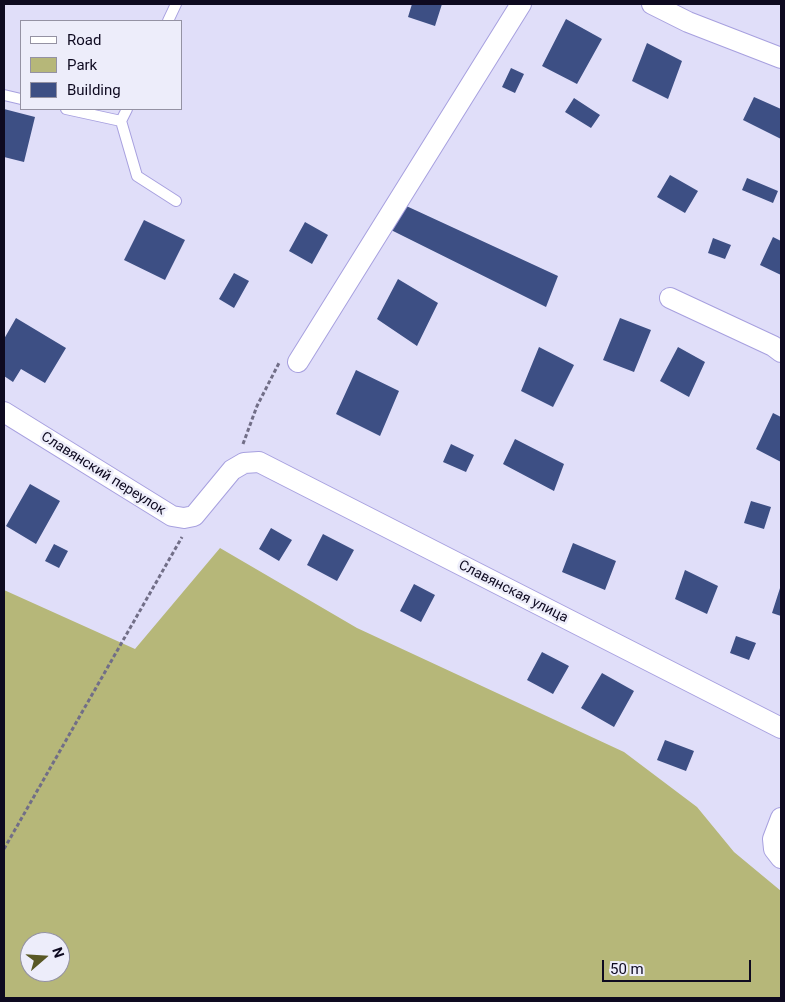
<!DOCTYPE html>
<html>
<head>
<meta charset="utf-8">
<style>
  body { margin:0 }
  #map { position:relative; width:785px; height:1002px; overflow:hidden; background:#e0def9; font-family:Roboto,sans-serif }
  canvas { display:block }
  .frame { position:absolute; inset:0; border:5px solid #0e0a20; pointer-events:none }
  .legend { position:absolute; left:20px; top:20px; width:162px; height:90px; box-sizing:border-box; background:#ededfa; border:1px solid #9492a3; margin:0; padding:6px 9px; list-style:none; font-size:15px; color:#0e0a20 }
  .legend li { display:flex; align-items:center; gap:10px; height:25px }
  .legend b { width:25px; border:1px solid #9492a3 }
  .north { position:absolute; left:20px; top:932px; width:50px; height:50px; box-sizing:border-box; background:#ededfa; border:1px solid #9492a3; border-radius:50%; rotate:71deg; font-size:14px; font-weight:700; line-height:20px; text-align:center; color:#0e0a20 }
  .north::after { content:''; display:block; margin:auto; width:18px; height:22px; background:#595825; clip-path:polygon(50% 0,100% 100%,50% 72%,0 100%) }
  .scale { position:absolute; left:602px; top:960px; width:149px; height:22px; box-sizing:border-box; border:2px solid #0e0a20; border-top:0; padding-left:6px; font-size:15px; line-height:18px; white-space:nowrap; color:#0e0a20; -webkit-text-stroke:4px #ededfa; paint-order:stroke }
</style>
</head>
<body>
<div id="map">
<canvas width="785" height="1002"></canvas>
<div class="frame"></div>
<ul class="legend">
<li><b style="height:6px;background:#fff"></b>Road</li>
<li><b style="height:14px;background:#b6b779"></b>Park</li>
<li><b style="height:14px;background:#3d4f84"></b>Building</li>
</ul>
<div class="north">N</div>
<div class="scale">50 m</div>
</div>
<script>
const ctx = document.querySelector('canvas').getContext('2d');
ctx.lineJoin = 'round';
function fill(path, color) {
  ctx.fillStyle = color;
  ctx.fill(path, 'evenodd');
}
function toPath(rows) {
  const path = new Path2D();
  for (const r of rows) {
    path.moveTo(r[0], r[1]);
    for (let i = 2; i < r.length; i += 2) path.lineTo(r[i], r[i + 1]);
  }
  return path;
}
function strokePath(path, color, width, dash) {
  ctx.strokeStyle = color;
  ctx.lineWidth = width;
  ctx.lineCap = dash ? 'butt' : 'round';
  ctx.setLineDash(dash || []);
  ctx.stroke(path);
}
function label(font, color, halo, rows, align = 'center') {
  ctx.font = font + ' Roboto,sans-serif';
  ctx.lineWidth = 5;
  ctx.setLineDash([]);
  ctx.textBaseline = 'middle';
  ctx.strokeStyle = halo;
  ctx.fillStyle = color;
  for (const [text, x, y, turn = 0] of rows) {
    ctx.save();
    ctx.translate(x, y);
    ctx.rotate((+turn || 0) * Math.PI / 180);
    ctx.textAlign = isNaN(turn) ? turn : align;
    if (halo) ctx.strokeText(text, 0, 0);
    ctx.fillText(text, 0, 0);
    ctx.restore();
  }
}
fill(toPath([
  [220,548,357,628,624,752,697,807,734,852,781,891,781,998,4,998,4,590,135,649],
  [30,942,60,942,60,972,30,972]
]), '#b6b779');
fill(toPath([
  [412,4,442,4,435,26,408,17],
  [566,19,602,39,577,84,542,66],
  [647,43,682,61,668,99,632,81],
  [511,68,524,74,515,93,502,87],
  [754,97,781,109,781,139,743,120],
  [574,98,600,115,591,128,565,112],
  [4,109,35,117,24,162,4,157],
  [670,175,698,191,685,213,657,197],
  [747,178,778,191,773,203,742,190],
  [402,204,558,276,546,307,389,229],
  [144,220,185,240,165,280,124,260],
  [305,222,328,235,312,264,289,251],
  [773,237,781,241,781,275,760,265],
  [713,238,731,245,725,259,708,253],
  [234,273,249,281,234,308,219,299],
  [398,279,438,303,417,346,377,319],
  [16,318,66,348,45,383,21,369,13,382,4,376,4,339],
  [620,318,651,330,634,372,603,360],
  [539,347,574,365,553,407,521,391],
  [678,347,705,362,689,397,660,381],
  [356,370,399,391,380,436,336,414],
  [773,413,781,417,781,462,756,449],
  [515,439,564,464,554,491,503,464],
  [451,444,474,455,466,472,443,462],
  [30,484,60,501,36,544,6,526],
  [751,501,771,507,764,529,744,523],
  [271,528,292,540,279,561,259,549],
  [323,534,354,550,337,581,307,565],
  [573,543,616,561,605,590,562,572],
  [54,544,68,551,59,568,45,561],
  [685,570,718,586,707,614,675,599],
  [414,584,435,595,421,622,400,611],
  [781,585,781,616,772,613],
  [736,636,756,643,749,660,730,653],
  [542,652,569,666,553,694,527,680],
  [602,673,634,691,614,727,581,708],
  [665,740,694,751,686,771,657,760]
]), '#3d4f84');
const lane = toPath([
  [168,21,176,4],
  [4,95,21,99],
  [66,109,121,121],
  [127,109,121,121,137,176,176,201]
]);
const street = toPath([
  [652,4,688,22,781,58],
  [670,298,773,346,781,352],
  [298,362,521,4],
  [4,412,172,516,184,518,194,516,232,470,244,463,259,462,781,728],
  [781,818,773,839,774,849,781,858]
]);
strokePath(lane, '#a7a0df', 12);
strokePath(street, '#a7a0df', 22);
strokePath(toPath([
  [243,444,257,406,279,363],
  [4,849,182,537]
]), '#716e87', 3, [4, 2.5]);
strokePath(lane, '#fff', 10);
strokePath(street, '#fff', 20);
label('14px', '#0e0a20', '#ededfa', [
  ["Славянский переулок",103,474,32],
  ["Славянская улица",513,592,27]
]);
</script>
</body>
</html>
